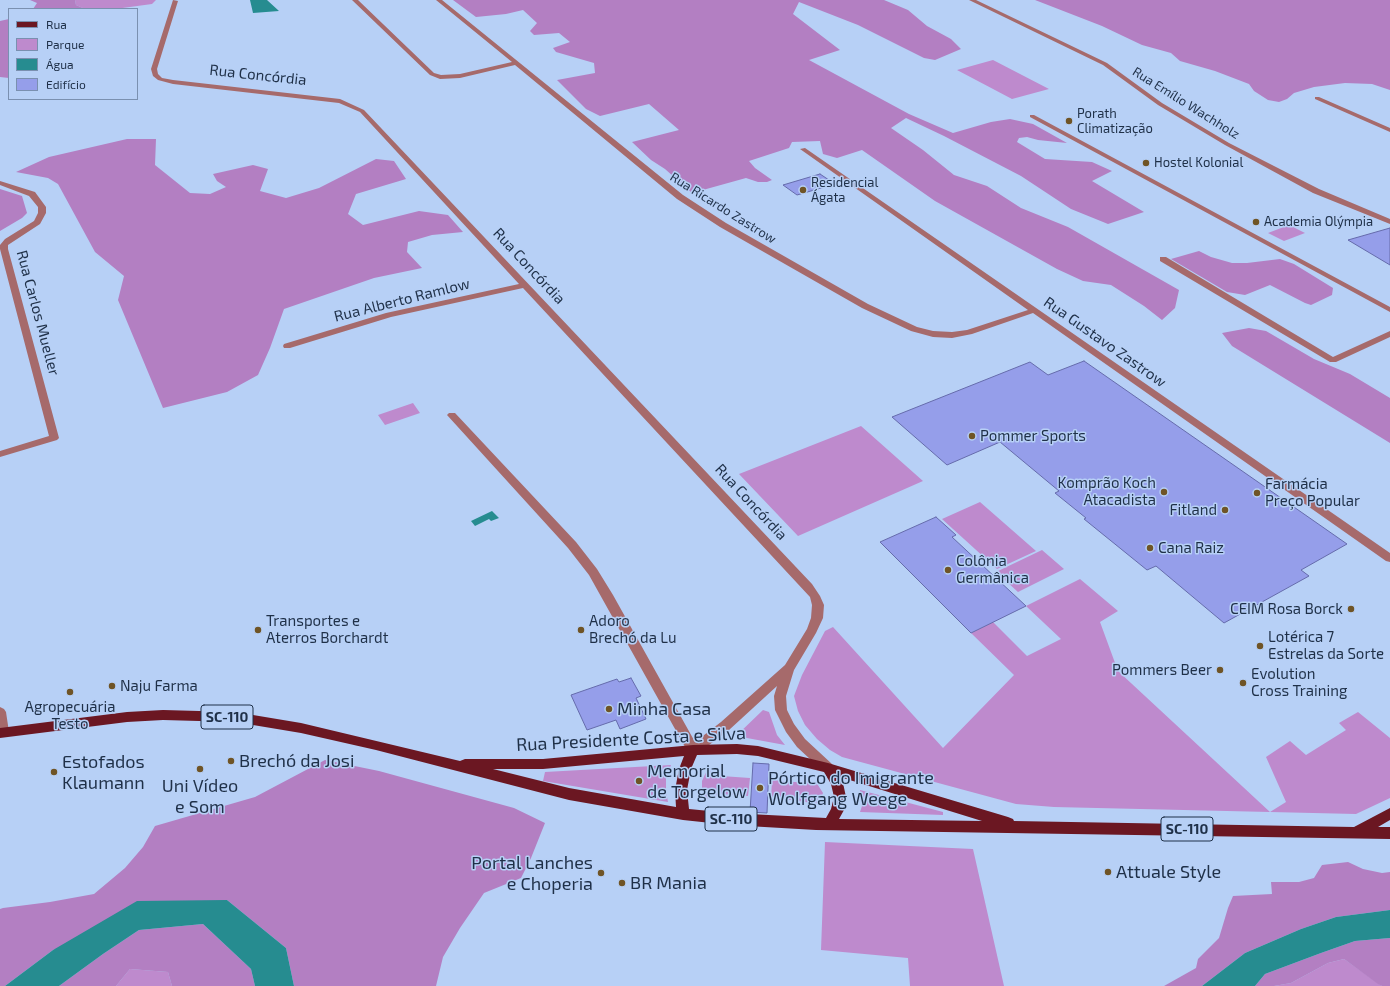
<!DOCTYPE html>
<html>
<head>
<meta charset="utf-8">
<style>
  body { margin:0 }
  #map { position:relative; width:1390px; height:986px; overflow:hidden; background:#b7d0f6; font-family:"Exo 2",sans-serif }
  canvas { display:block }
  .legend { position:absolute; left:8px; top:8px; width:130px; height:92px; box-sizing:border-box; background:#b7d0f6; border:1px solid #7a90b0; margin:0; padding:5px 7px; list-style:none; font-size:12px; color:#1f3048 }
  .legend li { display:flex; align-items:center; gap:8px; height:20px }
  .legend b { width:20px; border:1px solid #7a90b0 }
</style>
</head>
<body>
<div id="map">
<canvas width="1390" height="986"></canvas>
<ul class="legend">
<li><b style="height:5px;background:#6b1722"></b>Rua</li>
<li><b style="height:11px;background:#be8acd"></b>Parque</li>
<li><b style="height:11px;background:#268c90"></b>Água</li>
<li><b style="height:11px;background:#959eea"></b>Edifício</li>
</ul>
</div>
<script>
const ctx = document.querySelector('canvas').getContext('2d');
ctx.lineJoin = 'round';
function fill(path, color) {
  ctx.fillStyle = color;
  ctx.fill(path, 'evenodd');
}
function toPath(rows) {
  const path = new Path2D();
  for (const r of rows) {
    path.moveTo(r[0], r[1]);
    for (let i = 2; i < r.length; i += 2) path.lineTo(r[i], r[i + 1]);
  }
  return path;
}
function strokePath(path, color, width, dash) {
  ctx.strokeStyle = color;
  ctx.lineWidth = width;
  ctx.lineCap = dash ? 'butt' : 'round';
  ctx.setLineDash(dash || []);
  ctx.stroke(path);
}
function label(font, color, halo, rows, align = 'center') {
  ctx.font = font + ' "Exo 2",sans-serif';
  ctx.lineWidth = 3;
  ctx.setLineDash([]);
  ctx.textBaseline = 'middle';
  ctx.strokeStyle = halo;
  ctx.fillStyle = color;
  for (const [text, x, y, turn = 0] of rows) {
    ctx.save();
    ctx.translate(x, y);
    ctx.rotate((+turn || 0) * Math.PI / 180);
    ctx.textAlign = isNaN(turn) ? turn : align;
    if (halo) ctx.strokeText(text, 0, 0);
    ctx.fillText(text, 0, 0);
    ctx.restore();
  }
}
fill(toPath([
  [75,0,156,0,152,4,115,9,85,9,76,5],
  [993,60,1049,89,1012,99,957,70],
  [1289,225,1305,233,1284,241,1268,233],
  [413,403,420,413,385,425,378,415],
  [861,426,923,481,798,536,739,474],
  [980,502,1036,551,997,569,942,519],
  [1042,550,1064,569,1018,592,996,572],
  [1080,579,1118,611,1100,622,1118,671,1270,812,1286,802,1266,757,1290,741,1306,755,1346,730,1339,723,1358,712,1390,738,1390,798,1356,814,1270,812,1054,807,1016,804,842,757,830,750,817,739,805,725,798,711,794,696,802,675,825,631,833,627,943,748,1014,675,971,633,993,622,1027,656,1061,639,1026,606],
  [763,710,769,712,777,735,785,745,736,736],
  [671,765,666,778,666,792,668,802,543,781,545,772],
  [707,770,721,776,750,778,748,796,721,794,706,799,702,790,702,781],
  [772,780,795,782,816,782,823,793,819,804,792,800,771,798],
  [860,790,943,812,943,815,860,812,862,806],
  [825,842,973,849,1004,986,910,986,908,958,821,950],
  [1344,959,1382,986,1274,986,1291,983,1328,963],
  [130,969,168,972,172,986,116,986]
]), '#be8acd');
fill(toPath([
  [30,0,75,0,76,5,85,9,33,9,37,3],
  [453,0,884,0,908,10,927,26,951,39,961,49,935,60,924,58,858,25,799,2,793,14,840,50,809,60,909,114,953,133,991,122,1010,119,1033,124,1067,143,1038,140,1027,137,1019,138,1017,142,1045,159,1092,162,1112,171,1092,181,1144,212,1108,224,1071,209,1021,176,944,136,906,118,891,128,923,150,954,175,987,186,1021,208,1068,227,1179,290,1175,308,1162,320,1144,306,1111,285,1083,281,1057,269,935,201,862,150,837,158,823,154,820,141,792,142,789,148,749,161,755,168,772,180,767,182,758,182,746,178,692,193,665,169,651,160,632,142,679,130,649,104,600,116,586,109,557,80,595,73,594,63,556,52,553,48,570,42,559,33,534,35,530,31,537,23,523,10,506,14,476,17],
  [1035,0,1390,0,1390,90,1372,84,1345,83,1314,87,1294,93,1287,99,1279,102,1268,100,1254,91,1249,84,1215,71,1180,61,1171,53,1142,45,1102,26],
  [9,19,9,78,0,77,0,21],
  [127,139,156,139,155,165,190,193,210,194,226,187,217,181,213,174,253,165,268,169,260,191,286,198,319,188,376,159,394,161,406,179,356,194,348,214,363,225,419,211,448,215,463,232,432,235,408,242,407,252,422,268,374,278,284,309,270,348,258,375,227,392,163,408,118,300,124,276,95,252,58,184,48,178,16,172,49,157],
  [0,189,22,196,27,213,22,218,0,231],
  [1199,251,1211,257,1232,263,1247,263,1280,259,1294,264,1333,288,1332,295,1311,305,1305,303,1270,285,1245,295,1227,292,1171,259],
  [1249,328,1266,331,1314,359,1350,374,1390,398,1390,443,1232,346,1222,333],
  [325,760,379,771,514,808,545,823,531,858,521,878,484,893,460,928,443,957,436,986,294,986,286,948,227,900,53,950,5,986,0,986,0,909,3,908,50,902,94,894,125,868,143,847,155,826,255,797],
  [1348,862,1363,869,1382,873,1390,872,1390,910,1336,917,1301,929,1245,953,1202,986,1164,986,1196,968,1198,959,1219,938,1228,908,1233,896,1272,894,1271,882,1299,882,1314,878,1322,865],
  [203,924,251,969,255,986,172,986,168,972,130,969,116,986,59,986,103,954,139,930],
  [1390,938,1390,986,1382,986,1378,984,1344,959,1328,963,1291,983,1274,986,1255,986,1265,974,1321,953,1355,941]
]), '#b37fc2');
fill(toPath([
  [250,0,267,0,279,11,253,13],
  [492,511,499,518,491,521,489,519,475,526,471,521],
  [227,900,286,948,294,986,255,986,251,969,203,924,139,930,103,954,59,986,5,986,53,950,137,901],
  [1390,910,1390,938,1355,941,1321,953,1265,974,1255,986,1202,986,1245,953,1301,929,1336,917]
]), '#268c90');
const building = toPath([
  [820,174,835,184,797,195,783,185,820,174],
  [1390,228,1390,265,1348,240,1390,228],
  [1084,361,1281,498,1347,544,1301,570,1309,576,1224,623,1156,566,1147,570,1084,519,1086,518,1055,493,1059,491,1000,442,947,465,892,417,1030,362,1048,375,1084,361],
  [936,517,956,535,952,537,1026,606,971,633,880,542,936,517],
  [631,678,641,696,636,698,646,719,620,729,616,720,587,730,571,695,617,679,619,682,631,678],
  [753,763,769,764,767,813,750,812,753,763]
]);
fill(building, '#959eea');
strokePath(building, '#656bab', 1);
fill(toPath([
  [173,0,178,1,157,69,158,74,162,78,173,80,340,99,364,110,812,584,820,596,824,605,823,618,816,633,794,670,786,696,787,710,794,724,805,739,832,764,834,768,832,772,828,773,824,772,797,747,786,732,775,710,774,696,777,686,729,730,697,754,693,755,689,754,589,575,568,548,447,415,449,413,455,413,576,542,597,569,613,595,695,742,721,722,785,665,807,629,811,618,812,605,810,597,523,288,391,317,290,348,284,348,283,346,284,344,386,313,519,284,360,112,339,103,173,84,158,80,153,76,151,69,173,0],
  [352,0,358,0,434,73,441,75,460,74,512,62,436,0,442,0,683,195,726,223,868,304,917,327,933,331,952,332,967,330,1028,310,800,149,805,148,1390,553,1390,562,1386,561,1033,313,972,334,952,338,933,337,911,331,862,308,720,227,677,199,515,65,460,78,440,79,430,75,352,0],
  [969,0,976,0,1107,63,1162,103,1229,143,1319,189,1390,219,1390,224,1313,193,1225,145,1158,105,1103,65,969,0],
  [1315,97,1319,97,1390,128,1390,132,1315,99,1315,97],
  [1030,115,1034,115,1390,307,1390,312,1030,117,1030,115],
  [0,181,35,192,46,207,46,213,40,224,11,243,8,245,8,249,59,438,57,440,0,457,0,451,49,436,0,249,0,245,5,239,34,221,38,213,38,207,29,196,0,185,0,181],
  [1160,257,1166,257,1333,357,1390,331,1390,337,1336,362,1330,362,1160,261,1160,257],
  [0,707,4,709,6,712,9,732,7,736,3,737,0,736,0,707]
]), '#a66a6b');
fill(toPath([
  [163,710,235,712,301,723,460,761,465,759,543,759,693,745,737,744,758,746,828,763,1008,817,1013,819,1014,821,1354,827,1390,808,1390,820,1378,827,1390,827,1390,839,816,830,730,825,683,820,569,800,376,750,301,733,235,722,163,720,127,722,0,738,0,728,127,712,163,710],
  [737,754,758,756,824,772,831,784,834,797,831,809,826,818,730,813,689,809,687,790,691,769,697,755,737,754],
  [684,756,679,769,675,790,676,807,569,788,493,769,543,769,684,756],
  [840,777,982,821,839,819,844,810,846,797,843,783,840,777]
]), '#6b1722');
for (const [x, y, r, color] of [
  [1069,121,4,"#6f5426"],
  [1146,163,4,"#6f5426"],
  [803,190,4,"#6f5426"],
  [1256,222,4,"#6f5426"],
  [972,436,4,"#6f5426"],
  [1164,492,4,"#6f5426"],
  [1257,493,4,"#6f5426"],
  [1225,510,4,"#6f5426"],
  [1150,548,4,"#6f5426"],
  [948,570,4,"#6f5426"],
  [1351,609,4,"#6f5426"],
  [258,630,4,"#6f5426"],
  [581,630,4,"#6f5426"],
  [1260,646,4,"#6f5426"],
  [1220,670,4,"#6f5426"],
  [1243,683,4,"#6f5426"],
  [112,686,4,"#6f5426"],
  [70,692,4,"#6f5426"],
  [609,709,4,"#6f5426"],
  [231,761,4,"#6f5426"],
  [200,769,4,"#6f5426"],
  [54,772,4,"#6f5426"],
  [639,781,4,"#6f5426"],
  [760,788,4,"#6f5426"],
  [1108,872,4,"#6f5426"],
  [601,873,4,"#6f5426"],
  [622,883,4,"#6f5426"]
]) {
  const dot = new Path2D();
  dot.arc(x, y, r, 0, 2 * Math.PI);
  ctx.fillStyle = color;
  ctx.fill(dot);
  strokePath(dot, '#b7d0f6', 1.5);
}
label('13px', '#1f3048', '#b7d0f6', [
  ["Rua Emílio Wachholz",1186,103,32],
  ["Rua Ricardo Zastrow",723,208,32]
]);
label('13px', '#1f3048', '#b7d0f6', [
  ["Porath",1077,114],
  ["Climatização",1077,129],
  ["Hostel Kolonial",1154,163],
  ["Residencial",811,183],
  ["Ágata",811,198],
  ["Academia Olýmpia",1264,222]
], 'left');
for (const [x, y, w] of [
  [227,717,52],
  [731,819,52],
  [1187,829,52]
]) {
  const box = new Path2D();
  box.roundRect(x - w / 2, y - 12, w, 24, 3);
  ctx.fillStyle = '#b7d0f6';
  ctx.fill(box);
  strokePath(box, '#1f3048', 1);
}
label('bold 14px', '#1f3048', null, [
  ["SC-110",227,717],
  ["SC-110",731,819],
  ["SC-110",1187,829]
]);
label('15px', '#1f3048', '#b7d0f6', [
  ["Rua Concórdia",258,75,6],
  ["Rua Concórdia",529,266,47],
  ["Rua Alberto Ramlow",402,300,-14],
  ["Rua Carlos Mueller",38,313,75],
  ["Rua Gustavo Zastrow",1105,342,35],
  ["Rua Concórdia",751,502,47]
]);
label('15px', '#1f3048', '#b7d0f6', [
  ["Pommer Sports",980,436],
  ["Komprão Koch",1156,483,"right"],
  ["Atacadista",1156,500,"right"],
  ["Farmácia",1265,484],
  ["Preço Popular",1265,501],
  ["Fitland",1217,510,"right"],
  ["Cana Raiz",1158,548],
  ["Colônia",956,561],
  ["Germânica",956,578],
  ["CEIM Rosa Borck",1343,609,"right"],
  ["Transportes e",266,621],
  ["Aterros Borchardt",266,638],
  ["Adoro",589,621],
  ["Brechó da Lu",589,638],
  ["Lotérica 7",1268,637],
  ["Estrelas da Sorte",1268,654],
  ["Pommers Beer",1212,670,"right"],
  ["Evolution",1251,674],
  ["Cross Training",1251,691],
  ["Naju Farma",120,686],
  ["Agropecuária",70,707,"center"],
  ["Testo",70,724,"center"]
], 'left');
label('18px', '#1f3048', '#b7d0f6', [
  ["Minha Casa",617,709],
  ["Brechó da Josi",239,761],
  ["Estofados",62,762],
  ["Klaumann",62,783],
  ["Memorial",647,771],
  ["de Torgelow",647,792],
  ["Pórtico do Imigrante",768,778],
  ["Wolfgang Weege",768,799],
  ["Uni Vídeo",200,786,"center"],
  ["e Som",200,807,"center"],
  ["Portal Lanches",593,863,"right"],
  ["e Choperia",593,884,"right"],
  ["Attuale Style",1116,872],
  ["BR Mania",630,883]
], 'left');
label('18px', '#1f3048', '#b7d0f6', [
  ["Rua Presidente Costa e Silva",631,739,-3]
]);
</script>
</body>
</html>
